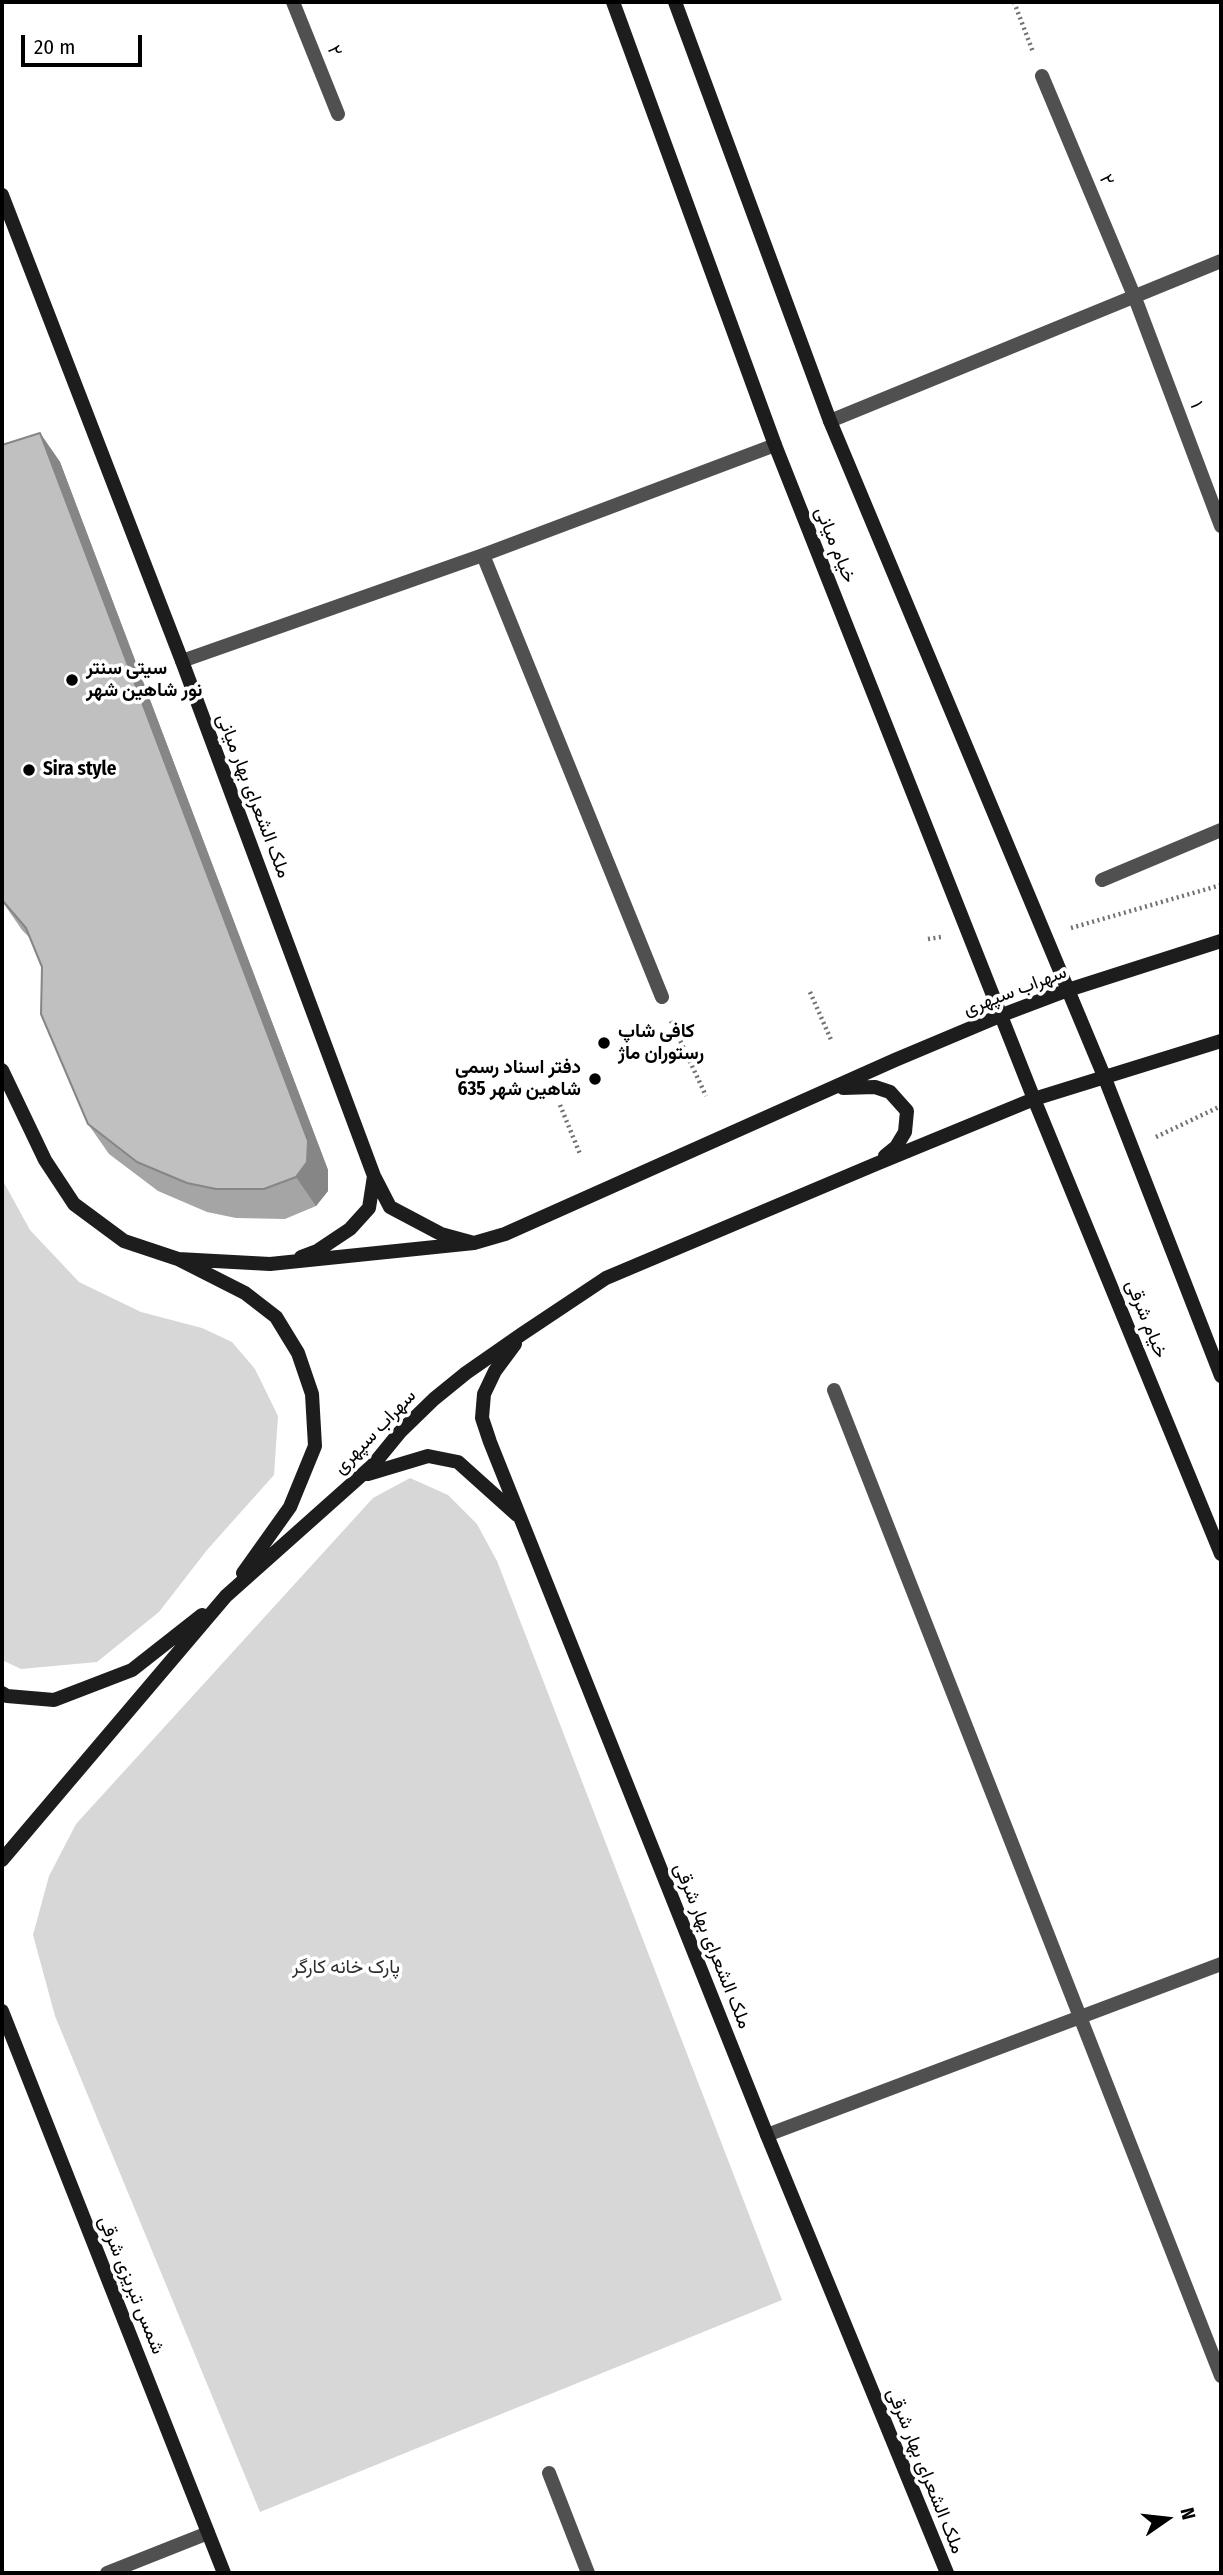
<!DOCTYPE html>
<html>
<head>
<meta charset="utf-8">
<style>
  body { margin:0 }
  #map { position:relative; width:1223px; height:2575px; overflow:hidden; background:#fff; font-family:"Fira Sans Condensed",sans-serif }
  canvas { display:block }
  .frame { position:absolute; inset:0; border:4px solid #000; pointer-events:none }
  .north { position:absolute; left:1132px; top:2484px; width:70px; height:70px; -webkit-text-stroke:5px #fff; paint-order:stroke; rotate:76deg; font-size:19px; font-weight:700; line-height:28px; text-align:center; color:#000 }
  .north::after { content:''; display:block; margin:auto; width:24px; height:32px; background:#000; clip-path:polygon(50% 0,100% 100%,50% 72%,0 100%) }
  .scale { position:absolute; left:21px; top:35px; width:121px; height:32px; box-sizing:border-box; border:4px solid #000; border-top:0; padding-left:9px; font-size:21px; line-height:24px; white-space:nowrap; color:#000; -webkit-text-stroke:5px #fff; paint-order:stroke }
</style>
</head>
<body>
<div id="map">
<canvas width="1223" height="2575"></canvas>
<div class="frame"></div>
<div class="north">N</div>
<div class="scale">20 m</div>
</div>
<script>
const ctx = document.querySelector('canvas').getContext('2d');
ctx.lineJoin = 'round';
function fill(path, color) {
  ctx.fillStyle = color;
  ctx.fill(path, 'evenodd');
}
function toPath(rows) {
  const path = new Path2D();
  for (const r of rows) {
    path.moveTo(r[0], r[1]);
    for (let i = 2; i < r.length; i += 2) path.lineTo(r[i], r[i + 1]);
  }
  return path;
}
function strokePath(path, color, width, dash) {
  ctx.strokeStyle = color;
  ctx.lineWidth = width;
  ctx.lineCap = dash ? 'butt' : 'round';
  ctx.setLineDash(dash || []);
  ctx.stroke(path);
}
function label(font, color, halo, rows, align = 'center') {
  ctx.font = font + ' "Fira Sans Condensed",Vazirmatn,sans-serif';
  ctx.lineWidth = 7;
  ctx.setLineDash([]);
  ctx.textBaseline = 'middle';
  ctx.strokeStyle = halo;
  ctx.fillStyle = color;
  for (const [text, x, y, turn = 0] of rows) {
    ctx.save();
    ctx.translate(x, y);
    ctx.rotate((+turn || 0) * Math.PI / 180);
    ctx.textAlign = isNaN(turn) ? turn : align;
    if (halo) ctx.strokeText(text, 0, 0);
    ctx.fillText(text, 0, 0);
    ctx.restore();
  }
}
fill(toPath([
  [2,1179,30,1230,79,1282,141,1312,202,1328,232,1342,255,1369,278,1416,274,1475,207,1550,159,1612,97,1662,21,1669,2,1660],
  [410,1478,448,1495,477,1524,497,1561,782,2300,260,2512,55,2016,33,1935,49,1876,76,1824,373,1498]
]), '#d7d7d7');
strokePath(toPath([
  [1014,2,1033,52],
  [1071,928,1221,885],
  [928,939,941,937],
  [810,992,832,1042],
  [671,1021,706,1096],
  [560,1105,580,1154],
  [1156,1137,1221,1106]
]), '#727272', 4.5, [2, 3.5]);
strokePath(toPath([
  [293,2,338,114],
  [1042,76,1135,298,1221,526],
  [830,421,1221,261],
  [483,555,662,997],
  [182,661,483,555,775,445],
  [1102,880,1221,830],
  [834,1390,1221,2376],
  [767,2135,1221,1964],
  [549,2473,588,2573],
  [107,2573,208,2533]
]), '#505050', 14);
strokePath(toPath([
  [613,2,775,445,1034,1099,1221,1554],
  [675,2,830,421,1104,1076,1221,1376],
  [2,195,182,661,374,1176,390,1207,441,1234,474,1243],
  [2,1070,45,1160,74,1204,124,1241,178,1259,245,1293,276,1317,298,1353,312,1394,315,1446,290,1507,243,1573],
  [843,1088,875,1087,890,1092,907,1111,905,1132,896,1147,885,1156],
  [301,1257,317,1251,350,1229,369,1208,374,1176],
  [178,1259,270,1264,474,1243,505,1234,895,1060,1002,1015,1068,990,1221,941],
  [515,1344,495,1371,484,1394,482,1418,490,1442,767,2135,947,2573],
  [368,1474,428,1456,458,1462,517,1515],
  [2,1693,7,1696,54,1700,132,1670,202,1615],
  [2,1860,226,1596,373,1465,400,1432,434,1399,466,1373,522,1334,606,1278,876,1164,1034,1099,1221,1041],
  [2,2011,224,2573]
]), '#1d1d1d', 14);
fill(toPath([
  [40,433,60,462,328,1170,328,1191,316,1206,285,1219,236,1218,207,1212,158,1191,109,1154,88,1124,42,967,31,939,22,930,2,901]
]), '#a5a5a5');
fill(toPath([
  [40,433,60,462,328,1170,328,1191,316,1206,296,1177]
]), '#868686');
const building = toPath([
  [40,433,308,1141,307,1162,296,1177,264,1189,216,1189,187,1183,137,1162,88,1124,41,1014,42,967,26,928,2,900,2,445,40,433]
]);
fill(building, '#c0c0c0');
strokePath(building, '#868686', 2);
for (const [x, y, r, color] of [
  [72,680,7,"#000"],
  [29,770,7,"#000"],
  [604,1043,7,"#000"],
  [595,1079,7,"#000"]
]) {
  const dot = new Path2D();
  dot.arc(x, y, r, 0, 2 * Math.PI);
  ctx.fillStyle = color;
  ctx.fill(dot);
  strokePath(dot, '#fff', 2.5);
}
label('19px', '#000', '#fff', [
  ["۲",334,51,68],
  ["۲",1106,180,67],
  ["۱",1196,405,69],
  ["خیام میانی",835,545,68],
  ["ملک الشعرای بهار میانی",253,796,69],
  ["سهراب سپهری",1015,991,-21],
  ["خیام شرقی",1146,1319,68],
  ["سهراب سپهری",375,1432,-46],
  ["ملک الشعرای بهار شرقی",712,1946,68],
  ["شمس تبریزی شرقی",131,2285,68],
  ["ملک الشعرای بهار شرقی",925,2471,68]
]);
label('bold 19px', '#000', '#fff', [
  ["سیتی سنتر",86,669],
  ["نور شاهین شهر",86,691],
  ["Sira style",43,770],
  ["کافی شاپ",618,1032],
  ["رستوران ماژ",618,1054],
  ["دفتر اسناد رسمی",581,1068,"right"],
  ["635 شاهین شهر",581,1090,"right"]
], 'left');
label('19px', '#2e2e2e', '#fff', [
  ["پارک خانه کارگر",346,1968]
]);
</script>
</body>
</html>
